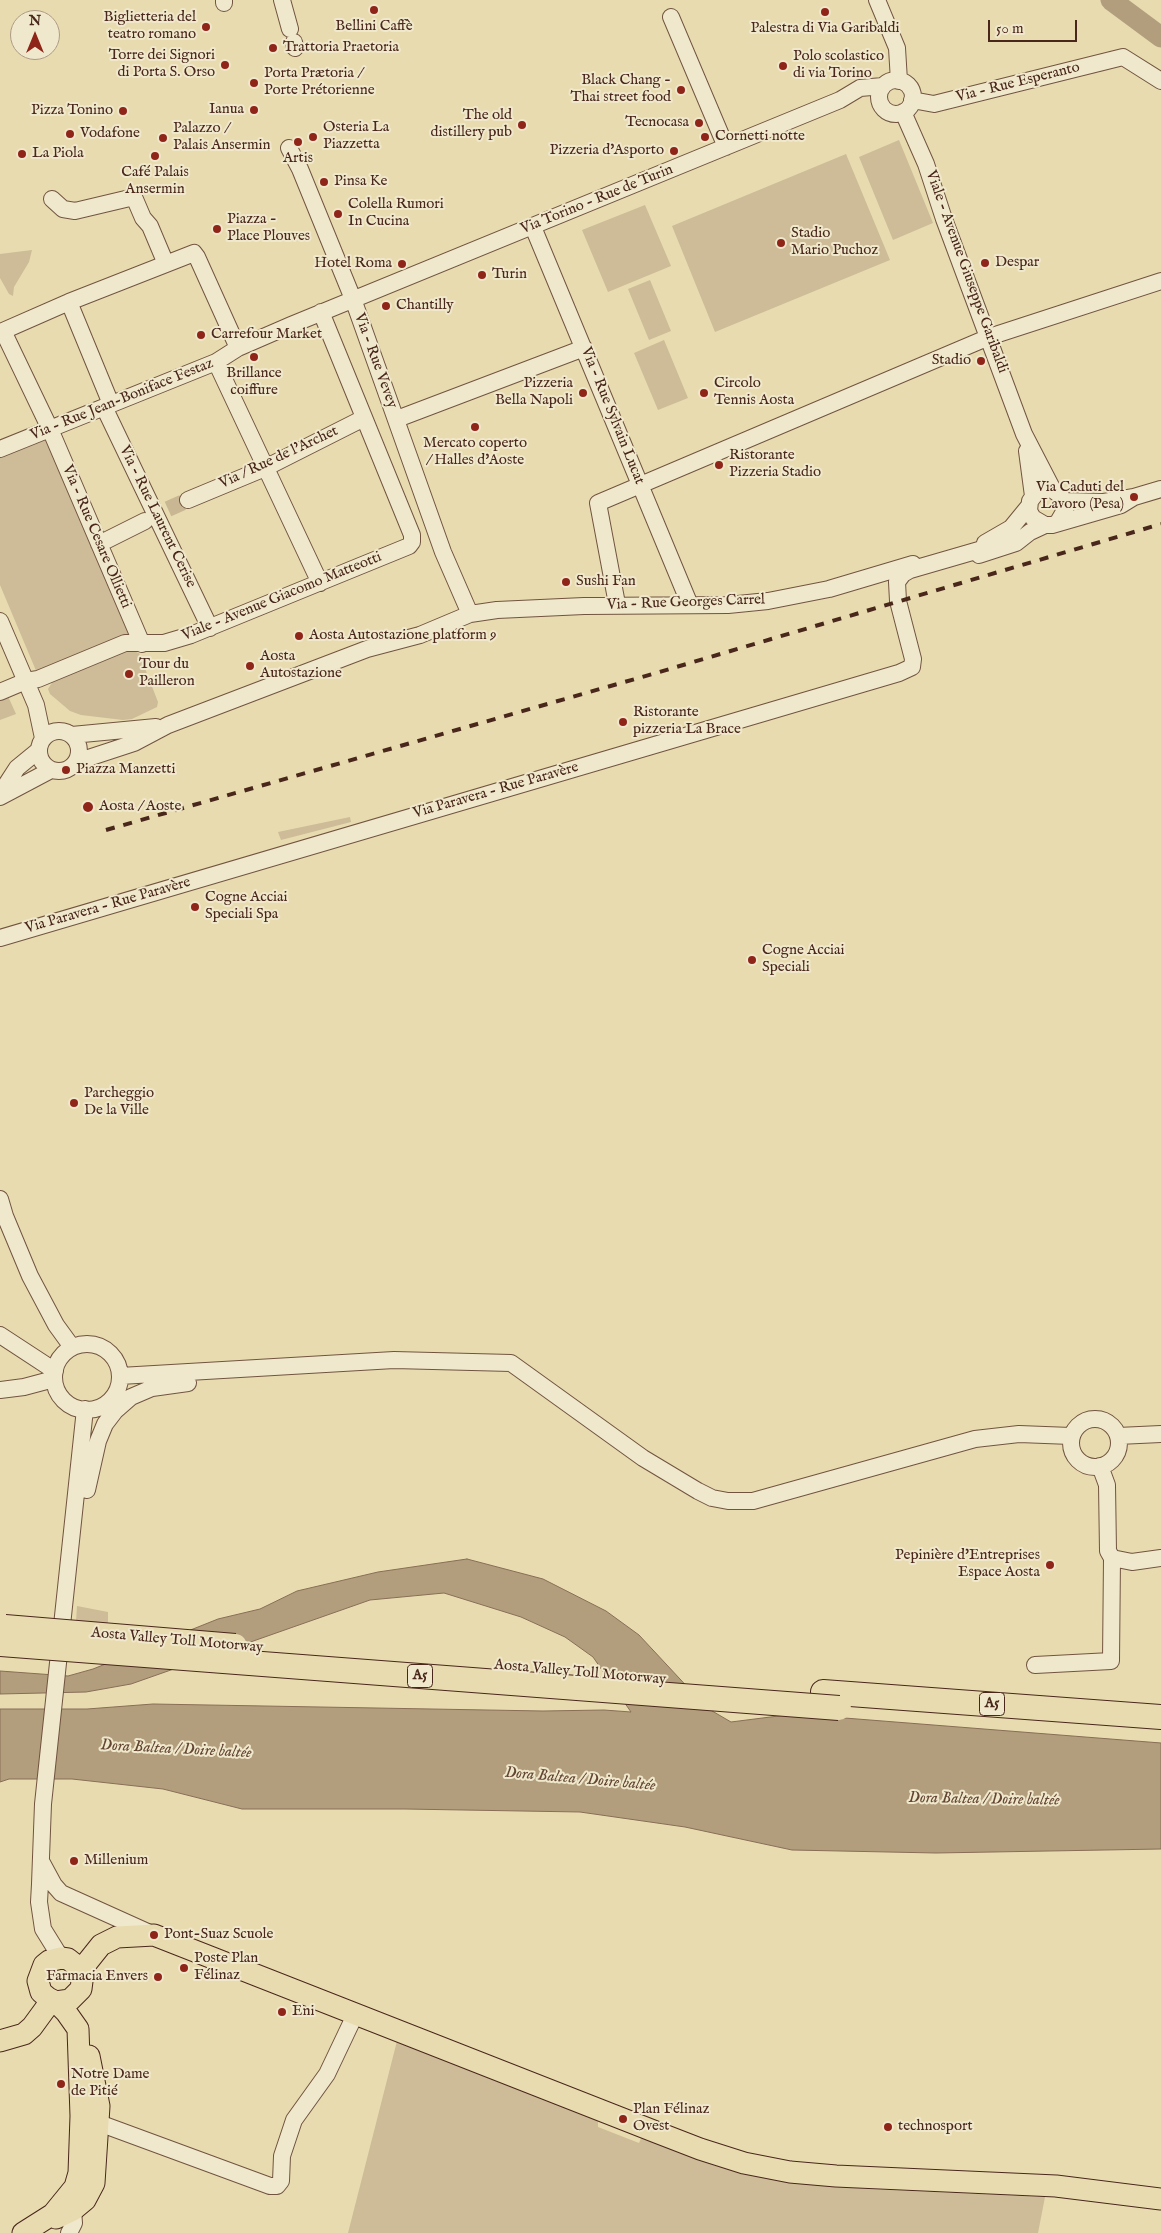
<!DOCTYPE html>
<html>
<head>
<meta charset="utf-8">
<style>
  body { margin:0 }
  #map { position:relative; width:1161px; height:2233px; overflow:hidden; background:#e8dbb0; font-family:"IM FELL English",serif }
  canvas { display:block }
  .north { position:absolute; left:10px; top:10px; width:50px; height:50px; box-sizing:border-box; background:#f0e8cc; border:1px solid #ad9b85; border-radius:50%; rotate:0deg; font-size:14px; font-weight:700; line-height:20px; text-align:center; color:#49271b }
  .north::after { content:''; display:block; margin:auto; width:18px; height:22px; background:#8f2418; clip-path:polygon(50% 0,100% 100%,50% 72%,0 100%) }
  .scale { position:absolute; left:988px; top:20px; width:89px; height:22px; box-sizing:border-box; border:2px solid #49271b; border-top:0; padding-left:6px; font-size:15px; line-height:18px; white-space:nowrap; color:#49271b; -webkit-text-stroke:4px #f0e8cc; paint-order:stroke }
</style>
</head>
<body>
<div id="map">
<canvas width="1161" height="2233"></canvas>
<div class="north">N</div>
<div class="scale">50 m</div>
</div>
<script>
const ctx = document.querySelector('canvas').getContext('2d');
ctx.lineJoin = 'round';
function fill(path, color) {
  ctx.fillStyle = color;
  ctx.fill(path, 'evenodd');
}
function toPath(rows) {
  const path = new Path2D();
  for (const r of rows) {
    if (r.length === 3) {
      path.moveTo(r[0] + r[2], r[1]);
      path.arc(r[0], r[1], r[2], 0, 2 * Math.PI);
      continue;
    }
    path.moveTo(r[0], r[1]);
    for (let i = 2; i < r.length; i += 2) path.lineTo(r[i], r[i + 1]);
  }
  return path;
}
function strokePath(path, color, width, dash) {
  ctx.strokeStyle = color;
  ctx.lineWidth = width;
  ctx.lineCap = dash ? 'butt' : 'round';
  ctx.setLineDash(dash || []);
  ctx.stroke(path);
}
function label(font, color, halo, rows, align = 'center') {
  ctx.font = font + ' "IM FELL English",serif';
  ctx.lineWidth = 4;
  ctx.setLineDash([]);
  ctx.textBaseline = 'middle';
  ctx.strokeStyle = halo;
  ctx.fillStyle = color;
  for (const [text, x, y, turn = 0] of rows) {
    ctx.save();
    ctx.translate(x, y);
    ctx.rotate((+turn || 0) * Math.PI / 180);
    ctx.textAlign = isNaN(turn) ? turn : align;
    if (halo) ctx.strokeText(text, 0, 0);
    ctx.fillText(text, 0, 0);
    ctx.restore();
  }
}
fill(toPath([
  [899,140,933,223,893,240,859,157],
  [846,154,890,260,715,332,672,226],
  [645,205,671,266,608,292,582,230],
  [32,250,29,262,14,287,13,296,9,294,0,278,0,254],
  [650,280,671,331,649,340,628,289],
  [664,340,688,398,658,410,634,353],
  [48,436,132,634,37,673,0,585,0,456],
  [130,650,139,653,158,702,157,707,132,719,123,720,81,715,70,711,50,694,48,689,55,678],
  [7,694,16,714,0,720,0,697],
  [350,817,351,822,281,840,278,832],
  [77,1606,108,1612,108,1627,76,1622],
  [397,2041,598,2119,598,2127,639,2143,642,2136,716,2166,774,2178,867,2189,1045,2197,1038,2233,348,2233]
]), '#cdbc97');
const water = toPath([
  [467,1559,543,1579,606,1611,639,1635,707,1708,731,1722,794,1714,1161,1743,1161,1849,936,1853,792,1850,685,1827,580,1812,405,1809,242,1809,163,1789,72,1779,9,1779,0,1782,0,1709,87,1709,153,1704,543,1711,604,1710,631,1712,593,1657,565,1637,521,1617,444,1593,370,1600,131,1684,86,1692,0,1694,0,1671,68,1676,93,1669,218,1619,260,1609,297,1591,378,1572,467,1559]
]);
fill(water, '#b29e7d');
strokePath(water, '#886e56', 1);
strokePath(toPath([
  [1111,0,1161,37]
]), '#b29e7d', 21);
strokePath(toPath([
  [168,509,188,500]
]), '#c8b792', 16, [16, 8]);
const minor = toPath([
  [224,0,224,3],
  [282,0,290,29],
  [877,0,897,48,899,81],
  [671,17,726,147],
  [294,42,295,48],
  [896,97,17],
  [912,100,934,104,1123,57,1161,81],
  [903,112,926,164,944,219,1024,434,1053,490],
  [289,148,300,169,353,299,443,552,470,614],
  [52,199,63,209,75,211,134,197,143,218,150,226,166,264],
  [533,227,690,605],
  [69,302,111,404],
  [216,362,320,583],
  [104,407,210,628],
  [397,419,584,348],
  [0,449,216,362,238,348,291,325,840,100,860,88,883,86],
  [1027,451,1033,496],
  [188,500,265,468,364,418],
  [1064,501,1104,502,1134,497,1161,489],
  [1058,522,1065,510,1061,496,1053,490,1045,489,1037,492,1030,501,1029,511,1033,518,1045,525,1052,525,1121,505,1134,497],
  [985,543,1011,528,1029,506],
  [99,544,145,521],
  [979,555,1016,543,1030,532,1045,525],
  [617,604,598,503,989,337,1161,281],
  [0,621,36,705,43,738],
  [142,644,50,429,3,331,69,302,194,253,197,257,238,348],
  [0,692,26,681,38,679,125,643,164,643,191,635,409,546,412,542,412,535,321,312],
  [59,751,20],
  [72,735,156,727],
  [76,762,134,743,168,725,367,649,420,635,470,614,497,610,584,606,728,605,768,601,829,589,913,564],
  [0,794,17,768,39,750],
  [0,797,51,770],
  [0,938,899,673,912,667,913,659,898,601,897,582,903,574,910,570,979,550,990,544,994,539],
  [0,1199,5,1216,30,1276,56,1325,72,1347],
  [0,1335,55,1371],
  [87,1377,33],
  [120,1376,394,1360,511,1363,643,1458,698,1491,712,1498,728,1501,753,1501,975,1439,1019,1434,1071,1436],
  [0,1390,24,1387,54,1379],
  [1095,1443,24],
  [1118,1436,1161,1434],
  [1100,1466,1107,1485,1108,1551,1112,1558],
  [87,1490,98,1441,105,1424,115,1411,131,1397,152,1388,188,1383],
  [1035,1665,1111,1661,1112,1558,1132,1562,1161,1558],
  [41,1861,54,1885,61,1893,152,1934],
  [61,1958,43,1929,39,1902,40,1884,43,1804,85,1409],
  [88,2119,270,2186,277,2186,281,2181,282,2156,294,2120,327,2074,355,2015],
  [69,2233,74,2223,73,2210]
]);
const major = toPath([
  [82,1981,77,1966,68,1959,61,1958,49,1961,44,1965,38,1981,41,1992,48,1998,56,2002,70,2000,81,1989,82,1981,85,1965,101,1945,117,1937,154,1935,656,2132,700,2149,744,2163,790,2172,836,2176,1056,2186,1161,2199],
  [0,2041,24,2034,32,2027,51,2001],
  [56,2218,73,2210,85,2200,94,2183,99,2106,89,2056],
  [23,2233,53,2214,75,2187,79,2173,81,2116,78,2029,66,2012,56,2002]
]);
const highway = toPath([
  [823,1692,1161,1717]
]);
strokePath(minor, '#715440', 18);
strokePath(major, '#49271b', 23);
strokePath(highway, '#49271b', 26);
strokePath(minor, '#f0e8cc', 16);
strokePath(major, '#e8dbb0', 21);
strokePath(highway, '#e8dbb0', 24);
strokePath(toPath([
  [106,830,656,673,1161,524]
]), '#49271b', 4, [9, 9]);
const highwayBridge = toPath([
  [5,1627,235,1646],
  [0,1644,839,1708]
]);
strokePath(highwayBridge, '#49271b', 26, []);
strokePath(highwayBridge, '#e8dbb0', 24);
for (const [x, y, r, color] of [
  [374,10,5,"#8f2418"],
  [825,12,5,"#8f2418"],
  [206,27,5,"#8f2418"],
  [273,48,5,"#8f2418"],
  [225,65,5,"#8f2418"],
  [783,66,5,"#8f2418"],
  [254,83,5,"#8f2418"],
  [681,90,5,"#8f2418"],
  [254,110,5,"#8f2418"],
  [123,111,5,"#8f2418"],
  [699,123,5,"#8f2418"],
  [522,125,5,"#8f2418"],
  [70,134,5,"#8f2418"],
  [313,137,5,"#8f2418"],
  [705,137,5,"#8f2418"],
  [163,138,5,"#8f2418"],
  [298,142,5,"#8f2418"],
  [674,151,5,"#8f2418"],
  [22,154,5,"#8f2418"],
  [155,156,5,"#8f2418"],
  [324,182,5,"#8f2418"],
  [338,214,5,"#8f2418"],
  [217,229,5,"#8f2418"],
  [781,243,5,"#8f2418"],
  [985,263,5,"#8f2418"],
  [402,264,5,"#8f2418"],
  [482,275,5,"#8f2418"],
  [386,306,5,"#8f2418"],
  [201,335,5,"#8f2418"],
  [254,357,5,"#8f2418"],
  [981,361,5,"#8f2418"],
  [583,393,5,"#8f2418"],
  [704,393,5,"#8f2418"],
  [475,427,5,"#8f2418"],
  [719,465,5,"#8f2418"],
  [1134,497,5,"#8f2418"],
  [566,582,5,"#8f2418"],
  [299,636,5,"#8f2418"],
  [250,666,5,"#8f2418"],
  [129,674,5,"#8f2418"],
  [623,722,5,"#8f2418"],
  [66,770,5,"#8f2418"],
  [88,807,6,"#8f2418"],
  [195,907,5,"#8f2418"],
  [752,960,5,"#8f2418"],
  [74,1103,5,"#8f2418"],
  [1050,1565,5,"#8f2418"],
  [74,1861,5,"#8f2418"],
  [154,1935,5,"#8f2418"],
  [184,1968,5,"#8f2418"],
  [158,1977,5,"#8f2418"],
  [282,2012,5,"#8f2418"],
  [61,2084,5,"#8f2418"],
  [623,2119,5,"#8f2418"],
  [888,2127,5,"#8f2418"]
]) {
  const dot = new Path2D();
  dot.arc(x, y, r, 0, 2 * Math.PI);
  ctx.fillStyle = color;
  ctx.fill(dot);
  strokePath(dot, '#f0e8cc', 2);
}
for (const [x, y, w] of [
  [420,1676,25],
  [992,1704,25]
]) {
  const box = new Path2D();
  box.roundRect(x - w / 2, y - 11.5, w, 23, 4);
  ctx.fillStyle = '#f0e8cc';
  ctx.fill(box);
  strokePath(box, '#49271b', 1);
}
label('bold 14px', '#49271b', null, [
  ["A5",420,1676],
  ["A5",992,1704]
]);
label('15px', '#49271b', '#f0e8cc', [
  ["Biglietteria del",196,18,"right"],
  ["teatro romano",196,35,"right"],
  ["Bellini Caffè",374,27,"center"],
  ["Palestra di Via Garibaldi",825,29,"center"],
  ["Trattoria Praetoria",283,48],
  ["Torre dei Signori",215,56,"right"],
  ["di Porta S. Orso",215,73,"right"],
  ["Polo scolastico",793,57],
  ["di via Torino",793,74],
  ["Porta Prætoria /",264,74],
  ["Porte Prétorienne",264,91],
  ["Black Chang -",671,81,"right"],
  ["Thai street food",671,98,"right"],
  ["Ianua",244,110,"right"],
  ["Pizza Tonino",113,111,"right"],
  ["The old",512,116,"right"],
  ["distillery pub",512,133,"right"],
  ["Tecnocasa",689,123,"right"],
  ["Osteria La",323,128],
  ["Piazzetta",323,145],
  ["Palazzo /",173,129],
  ["Palais Ansermin",173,146],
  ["Vodafone",80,134],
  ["Cornetti notte",715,137],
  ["Pizzeria d'Asporto",664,151,"right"],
  ["La Piola",32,154],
  ["Artis",298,159,"center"],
  ["Café Palais",155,173,"center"],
  ["Ansermin",155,190,"center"],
  ["Pinsa Ke",334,182],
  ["Colella Rumori",348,205],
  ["In Cucina",348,222],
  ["Piazza -",227,220],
  ["Place Plouves",227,237],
  ["Stadio",791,234],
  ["Mario Puchoz",791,251],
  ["Despar",995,263],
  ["Hotel Roma",392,264,"right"],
  ["Turin",492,275],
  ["Chantilly",396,306],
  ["Carrefour Market",211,335],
  ["Stadio",971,361,"right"],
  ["Brillance",254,374,"center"],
  ["coiffure",254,391,"center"],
  ["Pizzeria",573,384,"right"],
  ["Bella Napoli",573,401,"right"],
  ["Circolo",714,384],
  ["Tennis Aosta",714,401],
  ["Mercato coperto",475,444,"center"],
  ["/ Halles d'Aoste",475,461,"center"],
  ["Ristorante",729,456],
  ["Pizzeria Stadio",729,473],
  ["Via Caduti del",1124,488,"right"],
  ["Lavoro (Pesa)",1124,505,"right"],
  ["Sushi Fan",576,582],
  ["Aosta Autostazione platform 9",309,636],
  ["Aosta",260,657],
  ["Autostazione",260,674],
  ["Tour du",139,665],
  ["Pailleron",139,682],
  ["Ristorante",633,713],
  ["pizzeria La Brace",633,730],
  ["Piazza Manzetti",76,770],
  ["Aosta / Aoste",99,807],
  ["Cogne Acciai",205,898],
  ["Speciali Spa",205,915],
  ["Cogne Acciai",762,951],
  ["Speciali",762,968],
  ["Parcheggio",84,1094],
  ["De la Ville",84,1111],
  ["Pepinière d'Entreprises",1040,1556,"right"],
  ["Espace Aosta",1040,1573,"right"],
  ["Millenium",84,1861],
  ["Pont-Suaz Scuole",164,1935],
  ["Poste Plan",194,1959],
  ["Félinaz",194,1976],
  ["Farmacia Envers",148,1977,"right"],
  ["Eni",292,2012],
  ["Notre Dame",71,2075],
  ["de Pitié",71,2092],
  ["Plan Félinaz",633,2110],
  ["Ovest",633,2127],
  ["technosport",898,2127]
], 'left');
label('15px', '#49271b', '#f0e8cc', [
  ["Via - Rue Esperanto",1018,83,-14],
  ["Via Torino - Rue de Turin",597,200,-22],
  ["Viale - Avenue Giuseppe Garibaldi",966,272,70],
  ["Via - Rue Vevey",375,361,70],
  ["Via - Rue Jean-Boniface Festaz",122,400,-22],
  ["Via - Rue Sylvain Lucat",612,416,68],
  ["Via / Rue de l'Archet",279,458,-25],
  ["Via - Rue Laurent Cerise",157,517,64],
  ["Via - Rue Cesare Ollietti",96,537,67],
  ["Viale - Avenue Giacomo Matteotti",282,597,-22],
  ["Via - Rue Georges Carrel",686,603,-2],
  ["Via Paravera - Rue Paravère",496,791,-16],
  ["Via Paravera - Rue Paravère",108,906,-16],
  ["Aosta Valley Toll Motorway",177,1641,5],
  ["Aosta Valley Toll Motorway",580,1673,5]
]);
label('italic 16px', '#634534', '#f0e8cc', [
  ["Dora Baltea / Doire baltée",176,1750,3],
  ["Dora Baltea / Doire baltée",580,1780,5],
  ["Dora Baltea / Doire baltée",984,1800,1]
]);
</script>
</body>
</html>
